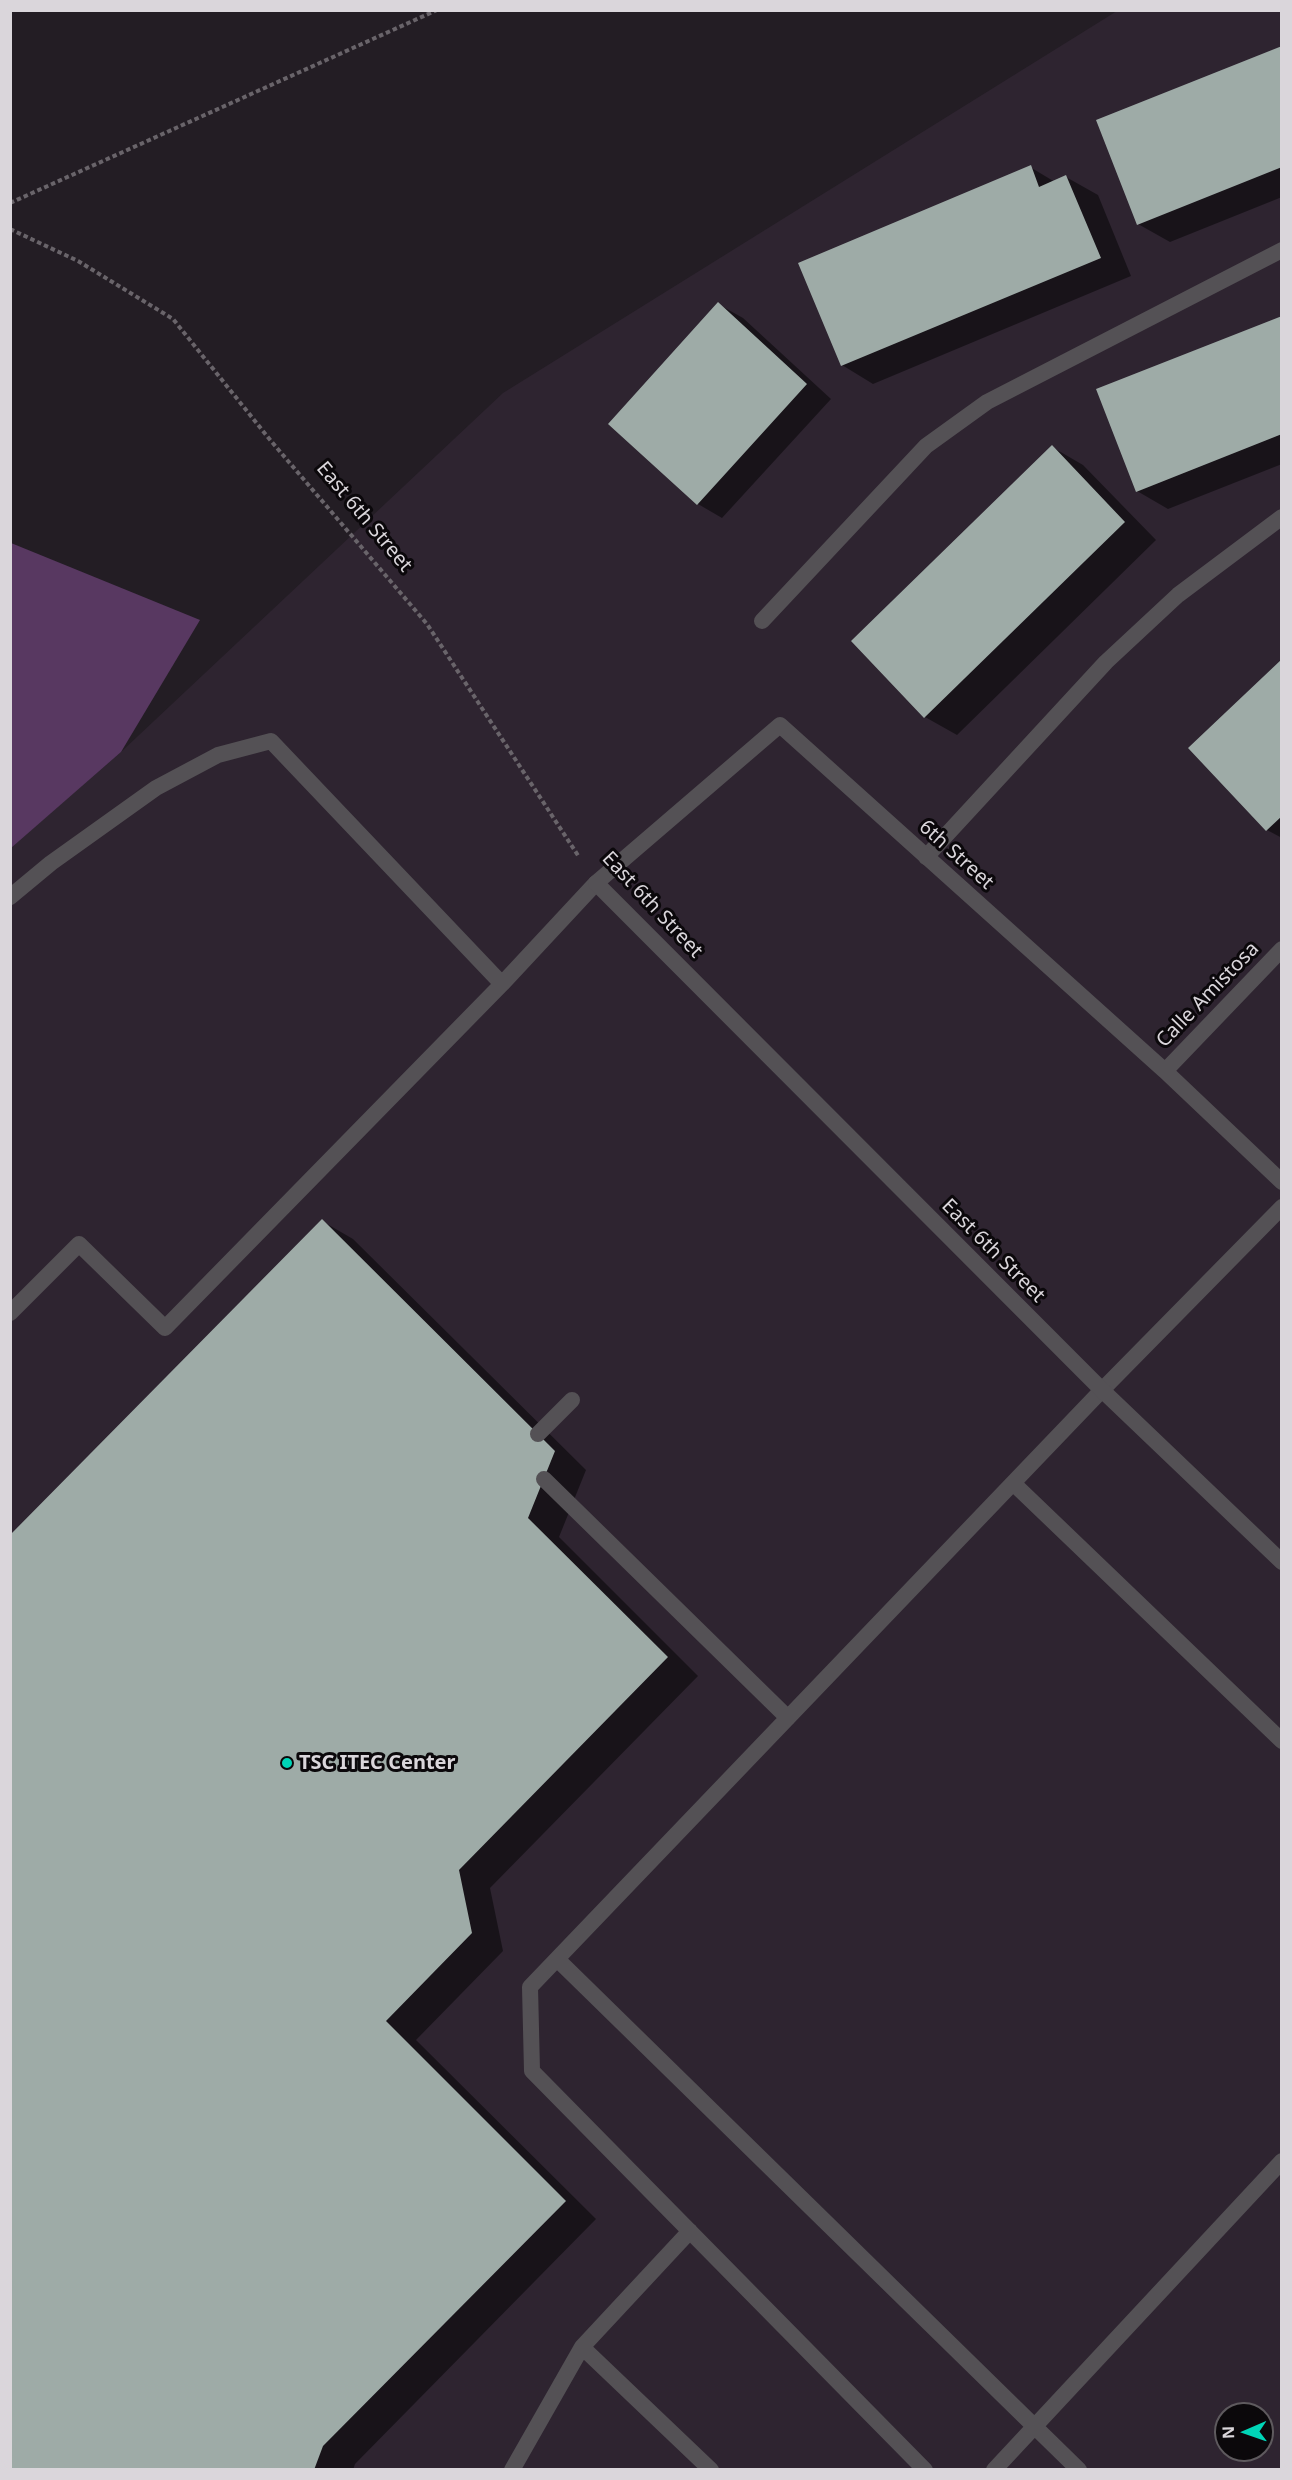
<!DOCTYPE html>
<html>
<head>
<meta charset="utf-8">
<style>
  body { margin:0 }
  #map { position:relative; width:1292px; height:2480px; overflow:hidden; background:#231d24; font-family:"Noto Sans",sans-serif }
  canvas { display:block }
  .frame { position:absolute; inset:0; border:12px solid #dad6db; pointer-events:none }
  .north { position:absolute; left:1214px; top:2402px; width:60px; height:60px; box-sizing:border-box; background:#0b080b; border:2px solid #5e5a5e; border-radius:50%; rotate:268deg; font-size:16px; font-weight:700; line-height:24px; text-align:center; color:#dad6db }
  .north::after { content:''; display:block; margin:auto; width:21px; height:27px; background:#00d5b7; clip-path:polygon(50% 0,100% 100%,50% 72%,0 100%) }
</style>
</head>
<body>
<div id="map">
<canvas width="1292" height="2480"></canvas>
<div class="frame"></div>
<div class="north">N</div>
</div>
<script>
const ctx = document.querySelector('canvas').getContext('2d');
ctx.lineJoin = 'round';
function fill(path, color) {
  ctx.fillStyle = color;
  ctx.fill(path, 'evenodd');
}
function toPath(rows) {
  const path = new Path2D();
  for (const r of rows) {
    path.moveTo(r[0], r[1]);
    for (let i = 2; i < r.length; i += 2) path.lineTo(r[i], r[i + 1]);
  }
  return path;
}
function strokePath(path, color, width, dash) {
  ctx.strokeStyle = color;
  ctx.lineWidth = width;
  ctx.lineCap = dash ? 'butt' : 'round';
  ctx.setLineDash(dash || []);
  ctx.stroke(path);
}
function label(font, color, halo, rows, align = 'center') {
  ctx.font = font + ' "Noto Sans",sans-serif';
  ctx.lineWidth = 6;
  ctx.setLineDash([]);
  ctx.textBaseline = 'middle';
  ctx.strokeStyle = halo;
  ctx.fillStyle = color;
  for (const [text, x, y, turn = 0] of rows) {
    ctx.save();
    ctx.translate(x, y);
    ctx.rotate((+turn || 0) * Math.PI / 180);
    ctx.textAlign = isNaN(turn) ? turn : align;
    if (halo) ctx.strokeText(text, 0, 0);
    ctx.fillText(text, 0, 0);
    ctx.restore();
  }
}
fill(toPath([
  [1117,11,1281,11,1281,2469,11,2469,10,848,121,752,503,393],
  [1226,2414,1262,2414,1262,2450,1226,2450]
]), '#2e2430');
fill(toPath([
  [11,543,200,620,121,752,11,848]
]), '#583861');
fill(toPath([
  [1282,47,1282,197,1170,242,1138,224],
  [1030,167,1055,182,1066,177,1098,195,1131,276,873,384,842,365],
  [718,304,743,318,831,399,722,518,698,504,610,423],
  [1282,317,1282,464,1168,509,1137,491],
  [1052,447,1083,465,1156,540,957,735,925,717],
  [1282,662,1282,838,1267,830],
  [322,1221,353,1239,586,1470,559,1537,698,1676,490,1888,503,1951,416,2040,596,2219,355,2464,353,2470,10,2470]
]), '#0007');
fill(toPath([
  [1282,46,1282,167,1137,225,1096,120],
  [1031,165,1039,187,1066,175,1101,258,841,366,798,263],
  [718,302,807,384,697,505,608,424],
  [1282,316,1282,434,1136,492,1096,389],
  [1052,445,1125,522,924,718,851,641],
  [1282,659,1282,816,1266,831,1188,748],
  [322,1219,555,1451,528,1518,668,1657,459,1870,472,1933,386,2021,566,2201,323,2446,314,2470,10,2470,10,1535]
]), '#9eaba7');
strokePath(toPath([
  [10,203,437,10],
  [10,229,78,261,173,319,271,441,427,624,579,857]
]), '#69646a', 4, [4.5, 3]);
strokePath(toPath([
  [762,621,926,446,987,402,1282,250],
  [926,857,1106,662,1178,595,1282,517],
  [10,897,51,863,156,788,218,755,271,741,502,984],
  [10,1313,79,1244,165,1328,502,984,596,883],
  [538,1434,572,1400],
  [544,1479,788,1718],
  [1013,1483,1282,1741],
  [557,1959,1079,2470],
  [582,2347,711,2470],
  [512,2470,582,2347,690,2231],
  [925,2470,532,2071,530,1987,1102,1390,1282,1207],
  [994,2470,1282,2161]
]), '#545155', 16);
strokePath(toPath([
  [1165,1071,1282,949],
  [1282,1182,1165,1071,780,725,596,883,1102,1390,1282,1562]
]), '#545155', 16);
for (const [x, y, r, color] of [
  [287,1763,6,"#00d5b7"]
]) {
  const dot = new Path2D();
  dot.arc(x, y, r, 0, 2 * Math.PI);
  ctx.fillStyle = color;
  ctx.fill(dot);
  strokePath(dot, '#0b080b', 2);
}
label('20px', '#dad6db', '#0b080b', [
  ["East 6th Street",364,517,50],
  ["6th Street",956,855,42],
  ["East 6th Street",652,905,47],
  ["Calle Amistosa",1208,995,-46],
  ["East 6th Street",993,1251,45]
]);
label('bold 20px', '#dad6db', '#0b080b', [
  ["TSC ITEC Center",299,1763]
], 'left');
</script>
</body>
</html>
